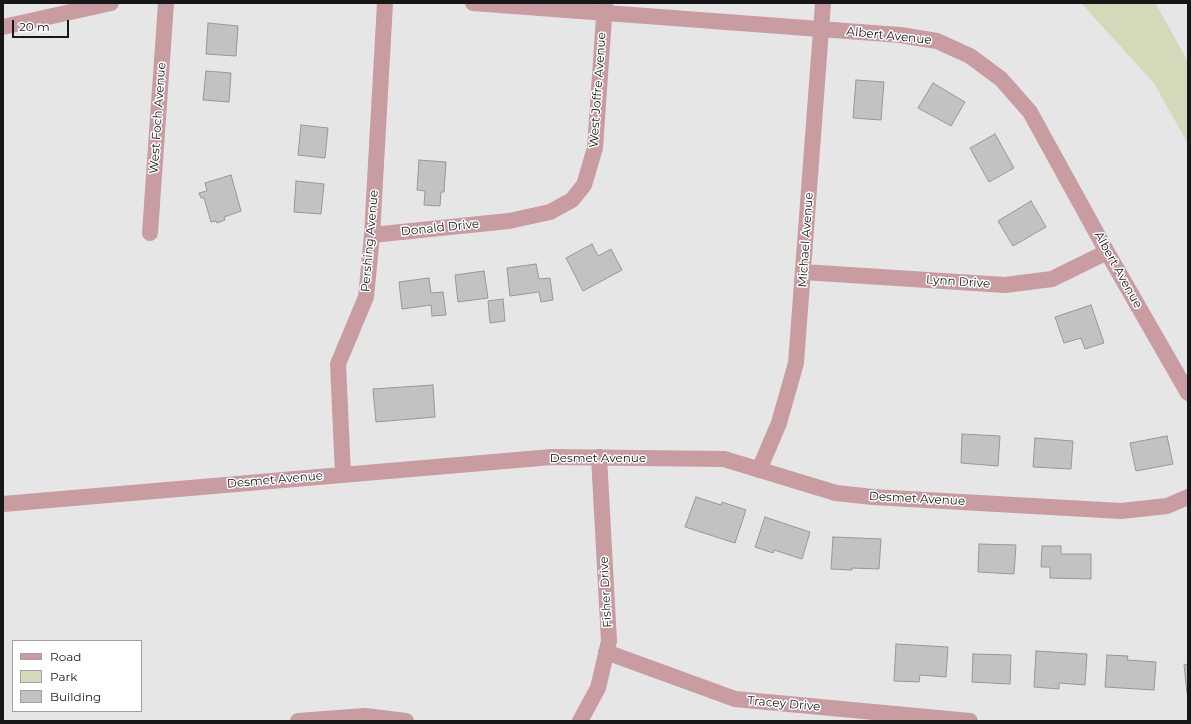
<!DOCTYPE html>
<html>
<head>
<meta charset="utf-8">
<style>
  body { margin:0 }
  #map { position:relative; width:1191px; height:724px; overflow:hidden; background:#e6e6e7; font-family:Montserrat,sans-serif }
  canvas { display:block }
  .frame { position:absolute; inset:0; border:4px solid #171717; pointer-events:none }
  .legend { position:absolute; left:12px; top:640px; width:130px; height:72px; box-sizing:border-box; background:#fff; border:1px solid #a2a2a2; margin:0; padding:5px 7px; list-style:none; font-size:12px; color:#171717 }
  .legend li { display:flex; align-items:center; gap:8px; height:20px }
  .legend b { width:20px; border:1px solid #a2a2a2 }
  .scale { position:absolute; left:12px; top:20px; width:57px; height:18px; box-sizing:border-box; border:2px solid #171717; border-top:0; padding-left:5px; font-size:12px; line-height:14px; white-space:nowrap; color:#171717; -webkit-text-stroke:3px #fff; paint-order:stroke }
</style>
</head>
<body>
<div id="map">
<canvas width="1191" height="724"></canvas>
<div class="frame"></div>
<ul class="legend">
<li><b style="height:5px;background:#c89ca1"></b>Road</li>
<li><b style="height:11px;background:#d3dab9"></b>Park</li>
<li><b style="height:11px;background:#c3c2c1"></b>Building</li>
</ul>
<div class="scale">20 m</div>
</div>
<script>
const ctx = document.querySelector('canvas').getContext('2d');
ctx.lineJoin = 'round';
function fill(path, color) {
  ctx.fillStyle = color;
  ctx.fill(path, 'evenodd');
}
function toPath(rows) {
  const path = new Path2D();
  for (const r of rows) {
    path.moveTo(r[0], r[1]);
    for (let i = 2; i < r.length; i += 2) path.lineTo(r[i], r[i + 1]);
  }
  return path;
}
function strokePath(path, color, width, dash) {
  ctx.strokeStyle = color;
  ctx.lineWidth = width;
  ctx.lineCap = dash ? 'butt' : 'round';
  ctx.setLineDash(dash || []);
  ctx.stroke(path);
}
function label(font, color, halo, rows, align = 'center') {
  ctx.font = font + ' Montserrat,sans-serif';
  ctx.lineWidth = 3;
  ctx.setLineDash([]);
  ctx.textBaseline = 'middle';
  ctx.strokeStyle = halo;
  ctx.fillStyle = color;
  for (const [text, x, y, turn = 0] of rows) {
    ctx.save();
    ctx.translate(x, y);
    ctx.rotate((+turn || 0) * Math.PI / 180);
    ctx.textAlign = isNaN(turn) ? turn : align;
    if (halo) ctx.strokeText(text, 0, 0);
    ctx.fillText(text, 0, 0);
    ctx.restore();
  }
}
fill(toPath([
  [1081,3,1155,3,1188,61,1188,144,1154,83]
]), '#d3dab9');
const building = toPath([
  [208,23,238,26,236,56,206,54,208,23],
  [206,71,231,73,229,102,203,100,206,71],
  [856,80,884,82,881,120,853,118,856,80],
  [933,83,965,102,951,126,918,108,933,83],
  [301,125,328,128,325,158,298,155,301,125],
  [995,134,1014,168,989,182,970,148,995,134],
  [419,160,446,162,444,192,441,192,440,206,424,205,425,191,417,190,419,160],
  [231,175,241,211,224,217,225,220,217,223,216,221,211,222,204,198,201,198,199,193,207,191,205,183,231,175],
  [296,181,324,184,321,214,294,212,296,181],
  [1031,201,1046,227,1013,246,998,221,1031,201],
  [592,244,598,256,611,249,622,270,583,291,566,258,592,244],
  [536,264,539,279,550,278,553,300,541,302,539,292,510,296,507,268,536,264],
  [484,271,488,298,458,302,455,275,484,271],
  [429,278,431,293,443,292,446,315,432,316,431,305,402,309,399,282,429,278],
  [503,299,505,321,490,323,488,301,503,299],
  [1091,305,1104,343,1085,349,1081,338,1064,343,1055,317,1091,305],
  [433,385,435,417,376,422,373,389,433,385],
  [962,434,1000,436,998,466,961,463,962,434],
  [1167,436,1173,464,1136,471,1130,443,1167,436],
  [1035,438,1073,441,1071,469,1033,467,1035,438],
  [696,497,721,505,722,502,746,510,735,543,685,527,696,497],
  [765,517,810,532,802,559,774,550,773,553,755,547,765,517],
  [833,537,881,539,879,569,852,568,852,570,831,569,833,537],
  [979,544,1016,545,1014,574,978,572,979,544],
  [1042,546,1061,546,1061,554,1091,554,1091,579,1050,578,1050,567,1041,567,1042,546],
  [896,644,948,647,946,677,920,675,919,682,894,681,896,644],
  [1036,651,1087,654,1085,685,1059,683,1059,689,1034,687,1036,651],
  [973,654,1011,655,1010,684,972,682,973,654],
  [1107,655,1128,656,1127,660,1156,662,1154,690,1105,687,1107,655],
  [1188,664,1188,693,1187,693,1184,665,1188,664]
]);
fill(building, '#c3c2c1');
strokePath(building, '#989796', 1);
strokePath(toPath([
  [473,3,900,35,937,41,970,56,1001,79,1030,112,1107,252,1188,393],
  [3,27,111,3],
  [150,233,166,3],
  [372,235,509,221,550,212,572,200,584,185,595,148,605,3],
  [803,272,1005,285,1052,279,1107,252],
  [759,470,779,423,796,363,823,3],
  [343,474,338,364,366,297,372,235,385,3],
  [3,504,552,457,724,459,836,493,873,497,1121,511,1167,506,1188,497],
  [606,652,735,699,970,721],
  [298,721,365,716,406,721],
  [580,721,598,688,609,641,599,457]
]), '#c89ca1', 16);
label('12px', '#171717', '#fff', [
  ["Albert Avenue",889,36,6],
  ["West Joffre Avenue",598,90,-86],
  ["West Foch Avenue",158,118,-86],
  ["Donald Drive",440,228,-6],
  ["Michael Avenue",806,240,-86],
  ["Pershing Avenue",370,241,-85],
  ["Albert Avenue",1118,270,61],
  ["Lynn Drive",958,282,4],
  ["Desmet Avenue",598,458],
  ["Desmet Avenue",275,480,-5],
  ["Desmet Avenue",917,499,3],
  ["Fisher Drive",606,592,-93],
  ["Tracey Drive",784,704,5]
]);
</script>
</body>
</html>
